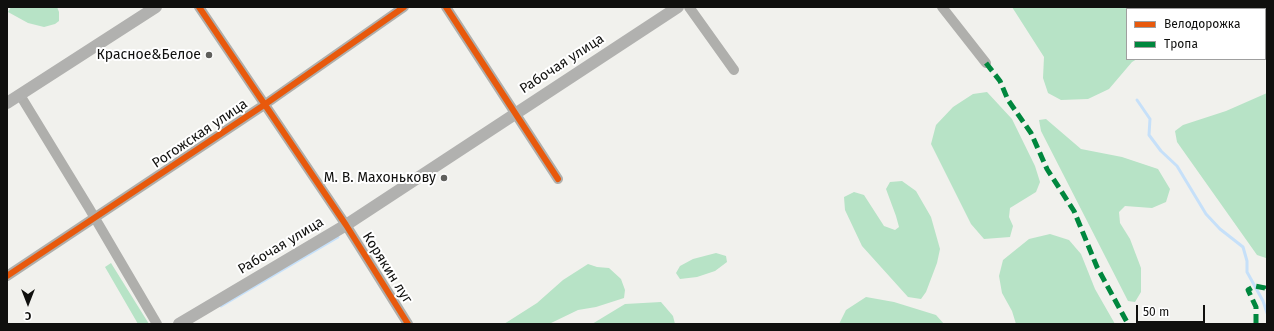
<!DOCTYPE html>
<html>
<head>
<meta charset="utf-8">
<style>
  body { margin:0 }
  #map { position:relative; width:1274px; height:331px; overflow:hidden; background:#f1f1ed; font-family:"Fira Sans",sans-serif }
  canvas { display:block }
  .frame { position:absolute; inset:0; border:8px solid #10100e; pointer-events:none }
  .legend { position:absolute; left:1126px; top:8px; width:140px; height:52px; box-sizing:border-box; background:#fff; border:1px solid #9f9f9f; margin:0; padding:5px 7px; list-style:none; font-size:12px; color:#10100e }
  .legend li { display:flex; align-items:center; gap:8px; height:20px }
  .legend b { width:20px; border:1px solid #9f9f9f }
  .north { position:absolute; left:8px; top:283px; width:40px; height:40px; -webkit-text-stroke:3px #fff; paint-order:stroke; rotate:180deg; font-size:11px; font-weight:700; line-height:16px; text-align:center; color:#10100e }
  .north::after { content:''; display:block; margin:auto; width:14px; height:18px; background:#10100e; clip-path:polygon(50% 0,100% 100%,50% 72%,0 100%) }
  .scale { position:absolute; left:1136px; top:305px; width:69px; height:18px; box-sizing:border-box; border:2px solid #10100e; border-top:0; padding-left:5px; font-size:12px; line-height:14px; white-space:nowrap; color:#10100e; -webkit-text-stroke:3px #fff; paint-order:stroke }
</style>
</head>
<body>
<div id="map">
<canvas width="1274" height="331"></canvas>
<div class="frame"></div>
<ul class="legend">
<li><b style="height:5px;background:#e8590c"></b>Велодорожка</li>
<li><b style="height:5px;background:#00873e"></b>Тропа</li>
</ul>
<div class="north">С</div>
<div class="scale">50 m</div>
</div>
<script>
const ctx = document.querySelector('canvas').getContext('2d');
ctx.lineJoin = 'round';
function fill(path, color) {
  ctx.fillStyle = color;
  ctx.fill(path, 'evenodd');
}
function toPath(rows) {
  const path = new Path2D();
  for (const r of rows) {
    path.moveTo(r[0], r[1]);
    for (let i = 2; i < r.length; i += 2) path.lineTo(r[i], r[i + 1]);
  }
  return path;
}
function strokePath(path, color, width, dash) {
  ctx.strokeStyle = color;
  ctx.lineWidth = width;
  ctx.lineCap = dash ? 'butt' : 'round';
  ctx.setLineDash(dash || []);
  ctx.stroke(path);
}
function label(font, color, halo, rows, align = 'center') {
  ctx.font = font + ' "Fira Sans",sans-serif';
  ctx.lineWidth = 4;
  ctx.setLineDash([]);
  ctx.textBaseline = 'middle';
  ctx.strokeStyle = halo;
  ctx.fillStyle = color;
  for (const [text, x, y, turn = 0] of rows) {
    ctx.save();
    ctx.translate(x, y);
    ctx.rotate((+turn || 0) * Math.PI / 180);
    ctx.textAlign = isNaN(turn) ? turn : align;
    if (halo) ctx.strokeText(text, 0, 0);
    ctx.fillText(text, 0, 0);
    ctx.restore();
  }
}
fill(toPath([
  [11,7,57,7,59,12,59,21,55,24,44,27,28,23,8,12],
  [1012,7,1159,7,1161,9,1127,9,1127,59,1137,59,1132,62,1109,89,1088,99,1061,100,1048,93,1043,78,1044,57],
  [987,92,1012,119,1035,166,1040,182,1036,192,1010,208,1009,217,1013,226,1010,237,984,239,971,224,931,144,936,125,953,107,973,94],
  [1267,93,1267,257,1266,258,1257,255,1177,142,1175,131,1183,125,1226,111],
  [1046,119,1081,149,1122,157,1158,169,1170,189,1166,202,1152,208,1125,206,1119,212,1120,223,1130,239,1141,268,1141,292,1135,302,1128,301,1041,131,1039,120],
  [902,181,916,191,931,217,940,249,937,263,926,292,921,299,908,297,862,246,845,210,844,197,854,192,864,195,884,226,895,230,899,227,896,216,886,189,890,182],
  [1050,234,1069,240,1081,254,1095,289,1115,324,1016,324,1012,311,1002,293,999,276,1003,260,1029,239],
  [716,253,726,256,727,262,715,271,697,277,680,279,676,273,680,266,693,259],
  [111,263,149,324,138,324,105,267],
  [588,264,597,267,609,268,621,279,625,290,624,298,596,307,578,310,549,324,504,324,537,303,563,280],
  [866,297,894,302,936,315,944,324,839,324,846,310],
  [661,302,673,316,675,324,592,324,625,304]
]), '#b7e3c6');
strokePath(toPath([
  [1137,100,1150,119,1149,135,1161,151,1177,166,1206,214,1220,229,1243,247,1247,261,1247,272,1263,301,1267,313],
  [221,306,338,237]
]), '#c6e0f9', 3);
strokePath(toPath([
  [199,7,346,225,408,324],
  [446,7,558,179],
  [689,7,734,70],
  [942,7,986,63],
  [20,95,89,208,157,324],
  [7,276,264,105,404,7]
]), '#afafac', 10);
strokePath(toPath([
  [7,103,156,7],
  [179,324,346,225,678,7]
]), '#b1b1af', 12);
strokePath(toPath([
  [986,63,1000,81,1008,100,1031,133,1047,169,1074,211,1097,267,1128,324],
  [1256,324,1256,307,1248,290,1255,286,1265,288,1267,292]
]), '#00873e', 5, [10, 5]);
strokePath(toPath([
  [199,7,346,225,408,324],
  [446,7,558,179],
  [7,276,264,105,404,7]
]), '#e8590c', 6);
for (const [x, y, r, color] of [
  [209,55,4,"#5f5f5c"],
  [444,178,4,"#5f5f5c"]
]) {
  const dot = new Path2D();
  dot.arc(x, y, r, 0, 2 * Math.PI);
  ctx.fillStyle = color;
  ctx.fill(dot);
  strokePath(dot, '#fff', 1.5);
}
label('14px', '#10100e', '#fff', [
  ["Красное&Белое",201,55],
  ["М. В. Махонькову",436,178]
], 'right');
label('14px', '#10100e', '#fff', [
  ["Рабочая улица",562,64,-33],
  ["Рогожская улица",200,134,-34],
  ["Рабочая улица",281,246,-31],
  ["Корякин луг",387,268,58]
]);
</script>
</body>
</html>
